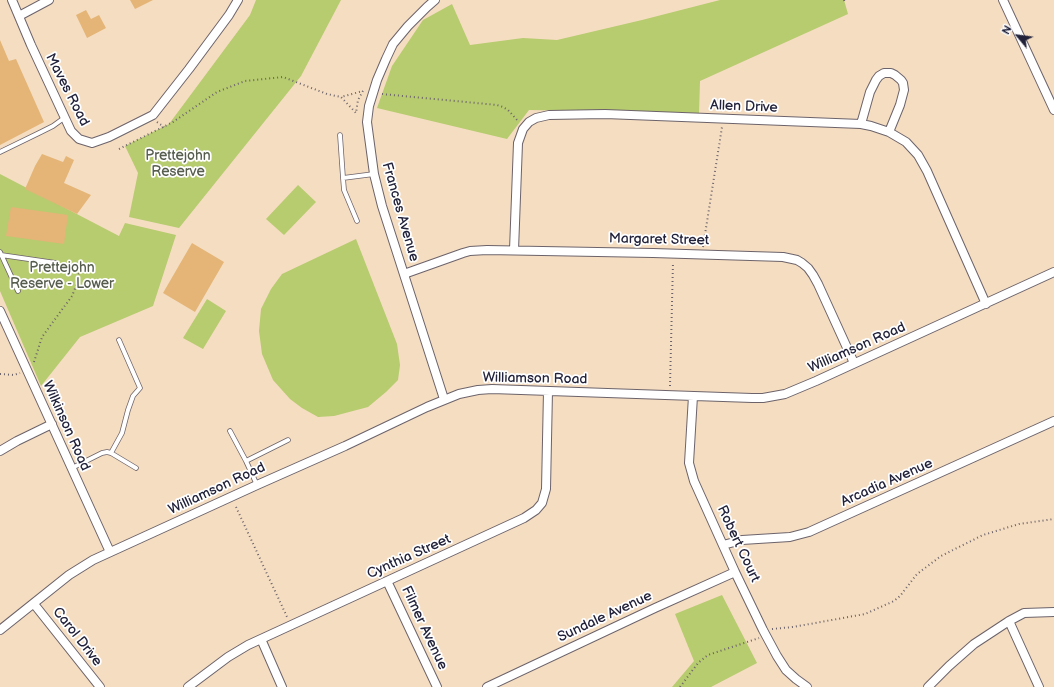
<!DOCTYPE html>
<html>
<head>
<meta charset="utf-8">
<style>
  body { margin:0 }
  #map { position:relative; width:1054px; height:687px; overflow:hidden; background:#f5ddc1; font-family:"Balsamiq Sans",sans-serif }
  canvas { display:block }
  .north { position:absolute; left:998px; top:16px; width:40px; height:40px; -webkit-text-stroke:3px #fff; paint-order:stroke; rotate:299deg; font-size:11px; font-weight:700; line-height:16px; text-align:center; color:#22223b }
  .north::after { content:''; display:block; margin:auto; width:14px; height:18px; background:#22223b; clip-path:polygon(50% 0,100% 100%,50% 72%,0 100%) }
</style>
</head>
<body>
<div id="map">
<canvas width="1054" height="687"></canvas>
<div class="north">N</div>
</div>
<script>
const ctx = document.querySelector('canvas').getContext('2d');
ctx.lineJoin = 'round';
function fill(path, color) {
  ctx.fillStyle = color;
  ctx.fill(path, 'evenodd');
}
function toPath(rows) {
  const path = new Path2D();
  for (const r of rows) {
    path.moveTo(r[0], r[1]);
    for (let i = 2; i < r.length; i += 2) path.lineTo(r[i], r[i + 1]);
  }
  return path;
}
function strokePath(path, color, width, dash) {
  ctx.strokeStyle = color;
  ctx.lineWidth = width;
  ctx.lineCap = dash ? 'butt' : 'round';
  ctx.setLineDash(dash || []);
  ctx.stroke(path);
}
function label(font, color, halo, rows, align = 'center') {
  ctx.font = font + ' "Balsamiq Sans",sans-serif';
  ctx.lineWidth = 3.5;
  ctx.setLineDash([]);
  ctx.textBaseline = 'middle';
  ctx.strokeStyle = halo;
  ctx.fillStyle = color;
  for (const [text, x, y, turn = 0] of rows) {
    ctx.save();
    ctx.translate(x, y);
    ctx.rotate((+turn || 0) * Math.PI / 180);
    ctx.textAlign = isNaN(turn) ? turn : align;
    if (halo) ctx.strokeText(text, 0, 0);
    ctx.fillText(text, 0, 0);
    ctx.restore();
  }
}
fill(toPath([
  [256,0,341,0,301,76,179,228,129,217,138,173,125,146,169,124,250,15],
  [720,0,844,0,848,14,700,81,699,113,529,110,507,139,377,108,392,66,423,20,452,4,470,45,523,38,557,40,642,20],
  [0,174,119,236,125,223,176,235,153,306,80,337,41,386,0,291],
  [298,185,316,202,284,235,266,219],
  [356,239,397,344,400,365,398,380,386,392,368,407,334,416,318,417,302,408,290,399,273,380,262,354,259,331,261,309,271,289,282,274],
  [207,299,226,311,203,349,183,338],
  [722,595,757,663,711,687,672,687,694,661,675,614]
]), '#b7cb6f');
fill(toPath([
  [130,0,153,0,135,9],
  [86,10,91,19,99,15,106,28,87,38,76,15],
  [0,40,9,61,16,59,44,122,0,145],
  [42,154,63,162,66,156,74,160,64,183,91,195,77,214,25,189,35,166],
  [11,207,68,215,64,244,6,236],
  [192,243,224,262,195,312,163,293]
]), '#e4b577');
const service = toPath([
  [340,135,343,178,374,174],
  [0,152,39,133,53,126,64,118],
  [343,178,344,190,357,221],
  [0,252,18,291],
  [1,255,56,263],
  [230,431,246,461,288,440],
  [111,453,136,468],
  [246,461,257,485],
  [72,468,102,453,107,452,111,453,122,433,128,410,133,396,140,388,119,340]
]);
const minor = toPath([
  [12,0,31,45,71,131,79,139,92,143,109,137,153,115,189,69,229,15,238,0],
  [435,0,427,7,408,26,393,44,386,59,377,80,369,106,367,122,374,174,382,206,444,399],
  [1003,0,1054,110],
  [19,16,49,0],
  [861,124,870,92,876,80,879,76,884,73,891,73,895,75,901,80,903,83,904,90,900,105,889,132],
  [514,250,518,143,523,129,529,122,536,118,549,115,605,114,861,124,871,126,889,132,906,142,918,155,927,171,986,304],
  [404,274,463,253,470,251,487,250,653,253,783,257,797,260,802,263,808,268,813,275,818,284,854,363],
  [0,311,110,552],
  [693,396,689,463,694,481,735,572,763,630,777,656,786,670,796,679,807,687],
  [0,451,17,441,52,424],
  [723,545,742,540,790,537,809,532,1054,421],
  [387,581,437,687],
  [34,604,100,687],
  [1009,621,1039,687],
  [0,630,69,575,93,560,257,485,345,446,427,407,459,394,478,390,492,389,752,398,763,398,785,394,816,381,1054,272],
  [261,639,282,687],
  [188,687,228,657,248,645,524,518,536,510,542,503,546,489,548,391],
  [487,687,655,608,735,572],
  [928,687,949,666,974,644,1009,621,1024,613,1054,612]
]);
strokePath(service, '#6c636a', 5.5);
strokePath(minor, '#6c636a', 10);
strokePath(toPath([
  [844,0,845,3],
  [363,91,358,100,356,113,341,97,363,91],
  [382,94,497,105,503,107,508,110,518,121],
  [157,122,164,127],
  [119,149,173,122,217,92,245,81,283,77,327,94,341,97],
  [703,247,722,127],
  [34,362,42,337,72,296,78,281,80,264],
  [0,374,14,375,20,373],
  [670,386,673,262],
  [236,507,288,619],
  [772,629,793,627,865,614,894,601,900,596,917,574,941,556,983,535,1019,524,1054,519],
  [680,687,698,663,708,655,759,638]
]), '#6c636a', 2, [1, 3]);
strokePath(service, '#fff', 4);
strokePath(minor, '#fff', 8);
label('14px', '#22223b', '#fff', [
  ["Maves Road",67,90,63],
  ["Allen Drive",744,107,2],
  ["Frances Avenue",400,212,74],
  ["Margaret Street",659,240,1],
  ["Williamson Road",857,348,-24],
  ["Williamson Road",535,379,1],
  ["Wilkinson Road",66,426,66],
  ["Arcadia Avenue",887,483,-24],
  ["Williamson Road",217,489,-25],
  ["Robert Court",738,544,65],
  ["Cynthia Street",409,557,-24],
  ["Sundale Avenue",605,617,-25],
  ["Filmer Avenue",424,628,65],
  ["Carol Drive",77,637,52]
]);
label('14px', '#565d4d', '#fff', [
  ["Prettejohn",178,156],
  ["Reserve",178,172],
  ["Prettejohn",62,268],
  ["Reserve - Lower",62,284]
]);
</script>
</body>
</html>
